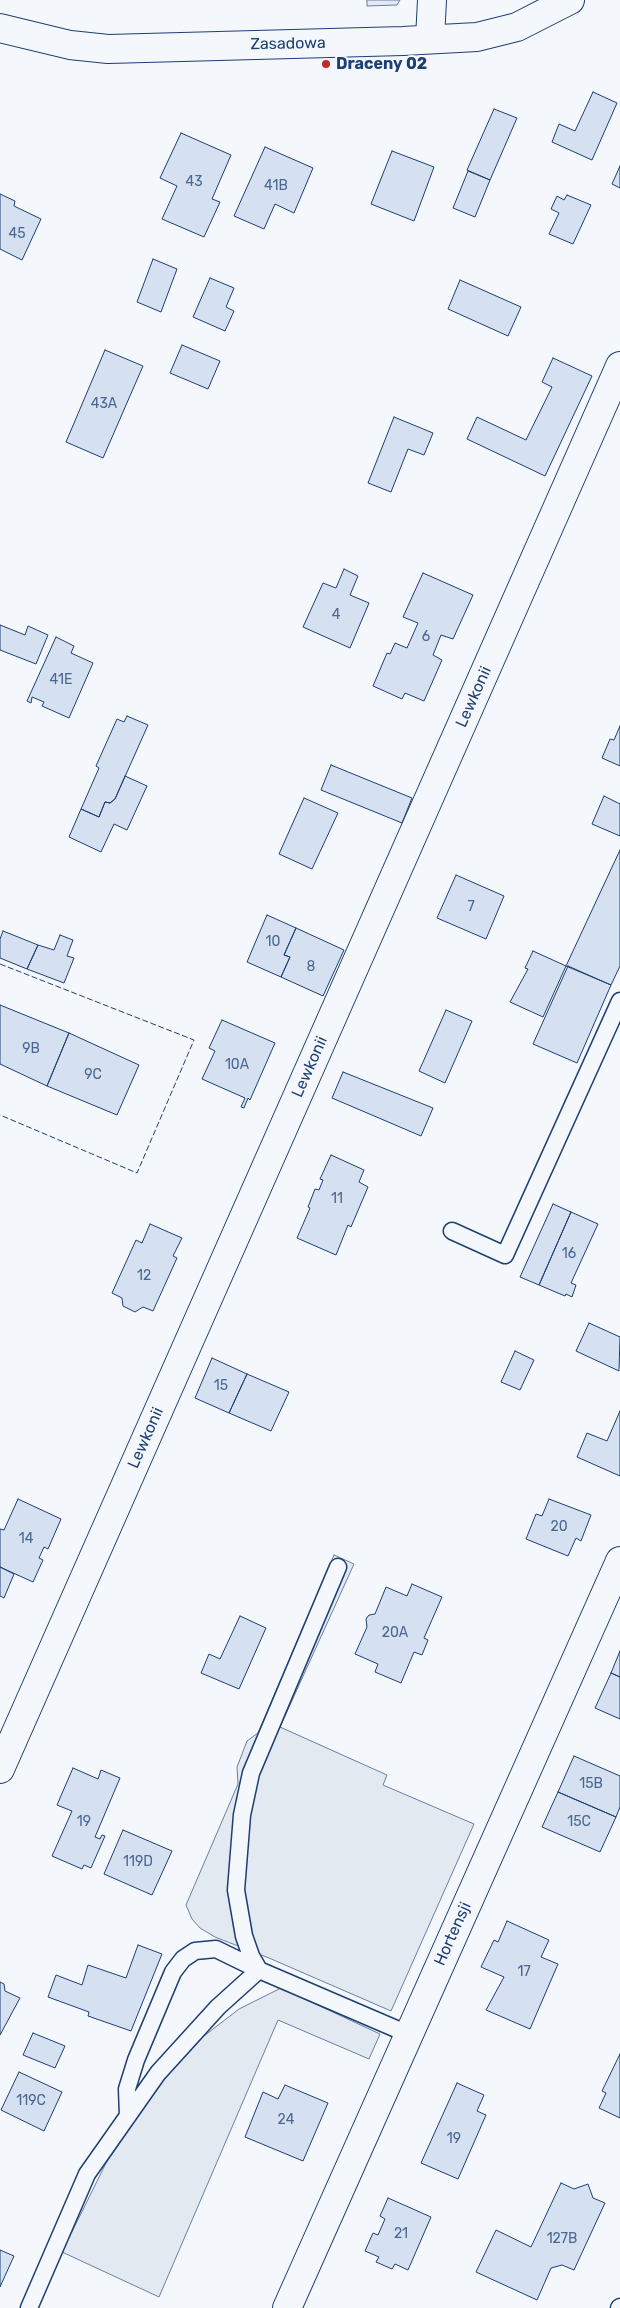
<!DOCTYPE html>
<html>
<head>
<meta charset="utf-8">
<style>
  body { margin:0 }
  canvas { display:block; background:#f4f7fb }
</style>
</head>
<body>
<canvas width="620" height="2308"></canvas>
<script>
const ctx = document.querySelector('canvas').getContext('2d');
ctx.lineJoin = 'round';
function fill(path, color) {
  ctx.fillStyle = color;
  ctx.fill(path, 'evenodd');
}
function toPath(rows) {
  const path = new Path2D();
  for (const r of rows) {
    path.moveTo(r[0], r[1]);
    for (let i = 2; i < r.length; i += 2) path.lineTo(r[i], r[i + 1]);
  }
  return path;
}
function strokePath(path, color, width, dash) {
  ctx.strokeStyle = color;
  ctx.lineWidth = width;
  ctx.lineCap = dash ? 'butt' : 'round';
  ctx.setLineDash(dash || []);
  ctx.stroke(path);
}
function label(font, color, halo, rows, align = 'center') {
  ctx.font = font + ' Rubik,sans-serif';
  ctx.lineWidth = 4;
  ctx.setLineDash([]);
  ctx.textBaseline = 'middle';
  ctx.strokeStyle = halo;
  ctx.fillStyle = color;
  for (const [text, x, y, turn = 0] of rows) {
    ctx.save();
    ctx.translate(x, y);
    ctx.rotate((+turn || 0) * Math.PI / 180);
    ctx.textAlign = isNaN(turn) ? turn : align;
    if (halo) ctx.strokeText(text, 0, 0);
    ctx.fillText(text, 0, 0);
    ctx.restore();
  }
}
const green = toPath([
  [367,0,400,0,397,5,367,6,367,0],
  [334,1555,354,1564,280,1727,387,1775,383,1785,474,1824,391,2011,269,1958,215,1937,200,1928,192,1919,186,1905,238,1784,237,1767,247,1741,258,1733,334,1555],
  [281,1988,380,2034,369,2059,278,2020,159,2297,62,2252,106,2163,160,2084,204,2036,239,2009,281,1988]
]);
fill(green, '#e3e9f0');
strokePath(green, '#687fa3', 1);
const building = toPath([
  [593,92,617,103,592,160,552,142,559,124,575,131,593,92],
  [494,109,517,118,490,180,467,170,494,109],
  [181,133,231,155,212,199,220,202,204,237,162,219,177,186,160,178,181,133],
  [265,147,313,168,294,213,275,204,264,229,234,216,265,147],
  [392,151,434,167,414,221,371,204,392,151],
  [620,166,620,188,612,184,620,166],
  [468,171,490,180,475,217,453,208,468,171],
  [0,194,15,201,14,206,41,219,22,260,0,249,0,194],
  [567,195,591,205,573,244,549,234,559,213,551,209,557,196,564,200,567,195],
  [153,259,177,269,161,312,137,302,153,259],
  [210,278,234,288,226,307,234,311,225,331,193,317,210,278],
  [460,280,521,307,508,336,448,309,460,280],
  [182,345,220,361,208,389,170,373,182,345],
  [105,350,143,366,103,458,66,442,105,350],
  [553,358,592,376,545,476,467,439,477,417,526,440,552,387,542,382,553,358],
  [394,417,433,433,424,455,408,449,391,492,368,483,394,417],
  [344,569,358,576,350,595,369,603,350,648,303,627,323,583,336,588,344,569],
  [423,573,473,595,453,639,441,635,433,655,442,660,424,701,405,693,402,699,373,686,387,653,390,654,395,643,407,648,418,623,403,617,423,573],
  [0,625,25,635,28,626,48,635,36,664,0,650,0,625],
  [56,637,74,646,71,653,93,663,69,718,42,706,44,702,32,697,31,703,27,701,56,637],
  [127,716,148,725,115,799,110,803,105,802,99,817,81,809,99,768,96,766,117,719,124,722,127,716],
  [620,726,620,766,602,758,610,739,614,740,620,726],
  [331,765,412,798,402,823,321,790,331,765],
  [125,776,147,786,127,830,114,824,101,852,69,837,81,809,99,817,105,802,110,803,115,799,125,776],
  [604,796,620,804,620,836,592,824,604,796],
  [304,798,338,813,312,869,279,854,304,798],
  [620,850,620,966,611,985,566,966,620,850],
  [456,875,504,896,486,939,437,918,456,875],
  [267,915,296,928,284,955,290,957,281,977,247,962,267,915],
  [296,928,344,950,323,996,281,977,290,957,284,955,296,928],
  [3,931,38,945,27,969,0,958,0,939,3,931],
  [60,935,73,940,67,956,74,958,64,983,27,969,38,945,54,950,60,935],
  [533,951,566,966,543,1017,510,1002,528,969,525,968,533,951],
  [568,966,611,985,577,1063,533,1044,568,966],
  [0,1005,69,1033,47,1086,0,1064,0,1005],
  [446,1010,472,1021,445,1083,419,1071,446,1010],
  [222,1020,275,1043,250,1100,248,1098,244,1108,241,1107,245,1098,202,1079,215,1051,209,1048,222,1020],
  [69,1033,139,1065,117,1115,47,1086,69,1033],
  [343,1072,433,1108,421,1136,332,1098,343,1072],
  [331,1155,364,1170,359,1182,368,1187,351,1227,348,1225,336,1255,297,1238,310,1208,308,1207,315,1189,319,1190,323,1180,320,1179,331,1155],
  [553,1204,571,1212,539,1285,520,1277,553,1204],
  [571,1212,598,1224,571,1283,576,1285,572,1297,566,1294,565,1296,539,1285,571,1212],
  [150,1224,182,1238,173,1256,177,1258,153,1311,143,1307,135,1312,123,1306,122,1298,112,1293,136,1240,142,1243,150,1224],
  [589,1323,620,1337,619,1371,576,1351,589,1323],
  [515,1351,534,1360,520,1390,501,1382,515,1351],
  [212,1358,247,1374,229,1413,195,1398,212,1358],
  [247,1374,289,1392,271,1431,229,1413,247,1374],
  [620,1411,620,1476,577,1457,587,1433,607,1441,620,1411],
  [18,1499,61,1519,48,1549,44,1547,39,1558,43,1560,33,1582,0,1567,0,1529,4,1530,18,1499],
  [549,1499,591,1515,581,1541,576,1538,568,1556,526,1539,536,1514,542,1516,549,1499],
  [0,1567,14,1574,4,1598,0,1596,0,1567],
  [412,1584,442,1597,424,1638,428,1640,422,1655,414,1652,401,1683,375,1672,378,1664,355,1654,367,1627,366,1619,369,1615,375,1614,386,1587,407,1596,412,1584],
  [240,1616,266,1628,239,1689,201,1673,209,1654,220,1659,240,1616],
  [620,1651,620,1677,611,1673,620,1651],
  [611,1673,620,1677,620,1719,595,1708,611,1673],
  [574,1756,620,1776,620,1807,616,1817,558,1792,574,1756],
  [73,1768,98,1779,101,1770,120,1778,95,1837,100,1839,102,1835,105,1836,91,1868,84,1865,82,1869,52,1856,72,1811,57,1805,73,1768],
  [558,1792,616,1817,600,1852,542,1827,558,1792],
  [123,1830,172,1851,152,1895,104,1874,123,1830],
  [507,1921,549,1940,541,1957,558,1964,530,2029,486,2010,504,1977,481,1967,494,1940,498,1942,507,1921],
  [138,1945,162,1954,131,2031,88,2016,89,2012,48,1997,56,1975,82,1985,88,1965,126,1978,138,1945],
  [0,1982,4,1984,5,1991,20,1998,0,2035,0,1982],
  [33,2033,65,2046,55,2068,23,2055,33,2033],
  [620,2054,620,2118,599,2108,606,2093,602,2091,620,2054],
  [19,2072,62,2092,44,2131,1,2110,19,2072],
  [457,2083,484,2095,477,2111,486,2115,458,2179,421,2163,457,2083],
  [285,2085,328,2103,303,2161,245,2137,263,2092,278,2099,285,2085],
  [561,2183,574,2189,588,2184,593,2198,605,2203,574,2270,562,2265,551,2268,537,2300,476,2272,496,2230,531,2247,561,2183],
  [388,2198,431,2217,408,2270,395,2264,392,2269,376,2262,379,2257,365,2251,373,2233,378,2235,385,2219,380,2216,388,2198],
  [0,2250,14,2256,0,2287,0,2250]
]);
fill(building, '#d5e0f0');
strokePath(building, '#1d3f73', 1);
const service = toPath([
  [452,1231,505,1255,620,1001],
  [259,1970,251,1956,244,1936,236,1890,242,1815,251,1773,338,1567],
  [128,2116,127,2089,136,2060,173,1972,183,1959,195,1951,216,1949,259,1970],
  [29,2308,87,2174,158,2073,218,2007,259,1970,408,2034],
  [619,2308,620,2307]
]);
const minor = toPath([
  [430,39,432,0],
  [0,1769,620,366],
  [287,2308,620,1561]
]);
const tertiary = toPath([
  [0,28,70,45,108,49,403,41,477,37,517,27,570,0]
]);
strokePath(service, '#1d3f73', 19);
strokePath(minor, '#1d3f73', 30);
strokePath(tertiary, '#1d3f73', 30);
strokePath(service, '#f4f7fb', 16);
strokePath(minor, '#f4f7fb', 28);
strokePath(tertiary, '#f4f7fb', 28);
strokePath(toPath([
  [0,964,194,1040,137,1173,0,1115]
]), '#1d3f73', 1, [6, 2.5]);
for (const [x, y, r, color] of [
  [326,64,5,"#c62828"]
]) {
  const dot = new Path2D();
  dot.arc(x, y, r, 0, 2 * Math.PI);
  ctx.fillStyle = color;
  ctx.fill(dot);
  strokePath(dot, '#f4f7fb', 2);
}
label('14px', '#4b6792', null, [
  ["43",194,182],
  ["41B",276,186],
  ["45",17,234],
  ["43A",104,404],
  ["4",336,615],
  ["6",426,637],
  ["41E",61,680],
  ["7",471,907],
  ["10",273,942],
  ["8",311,967],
  ["9B",31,1049],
  ["10A",237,1065],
  ["9C",93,1075],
  ["11",337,1199],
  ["16",569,1254],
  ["12",144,1276],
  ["15",221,1386],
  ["20",559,1527],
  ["14",26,1539],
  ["20A",395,1633],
  ["15B",591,1784],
  ["19",84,1822],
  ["15C",579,1822],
  ["119D",138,1862],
  ["17",524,1972],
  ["119C",31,2101],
  ["24",286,2120],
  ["19",454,2139],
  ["21",401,2234],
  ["127B",562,2239]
]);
label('16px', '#1d3f73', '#f4f7fb', [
  ["Zasadowa",288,44,-1],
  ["Lewkonii",474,697,-66],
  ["Lewkonii",310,1067,-66],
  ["Lewkonii",146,1438,-66],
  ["Hortensji",453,1934,-66]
]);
label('bold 16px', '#1d3f73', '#f4f7fb', [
  ["Draceny 02",336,64]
], 'left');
</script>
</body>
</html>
